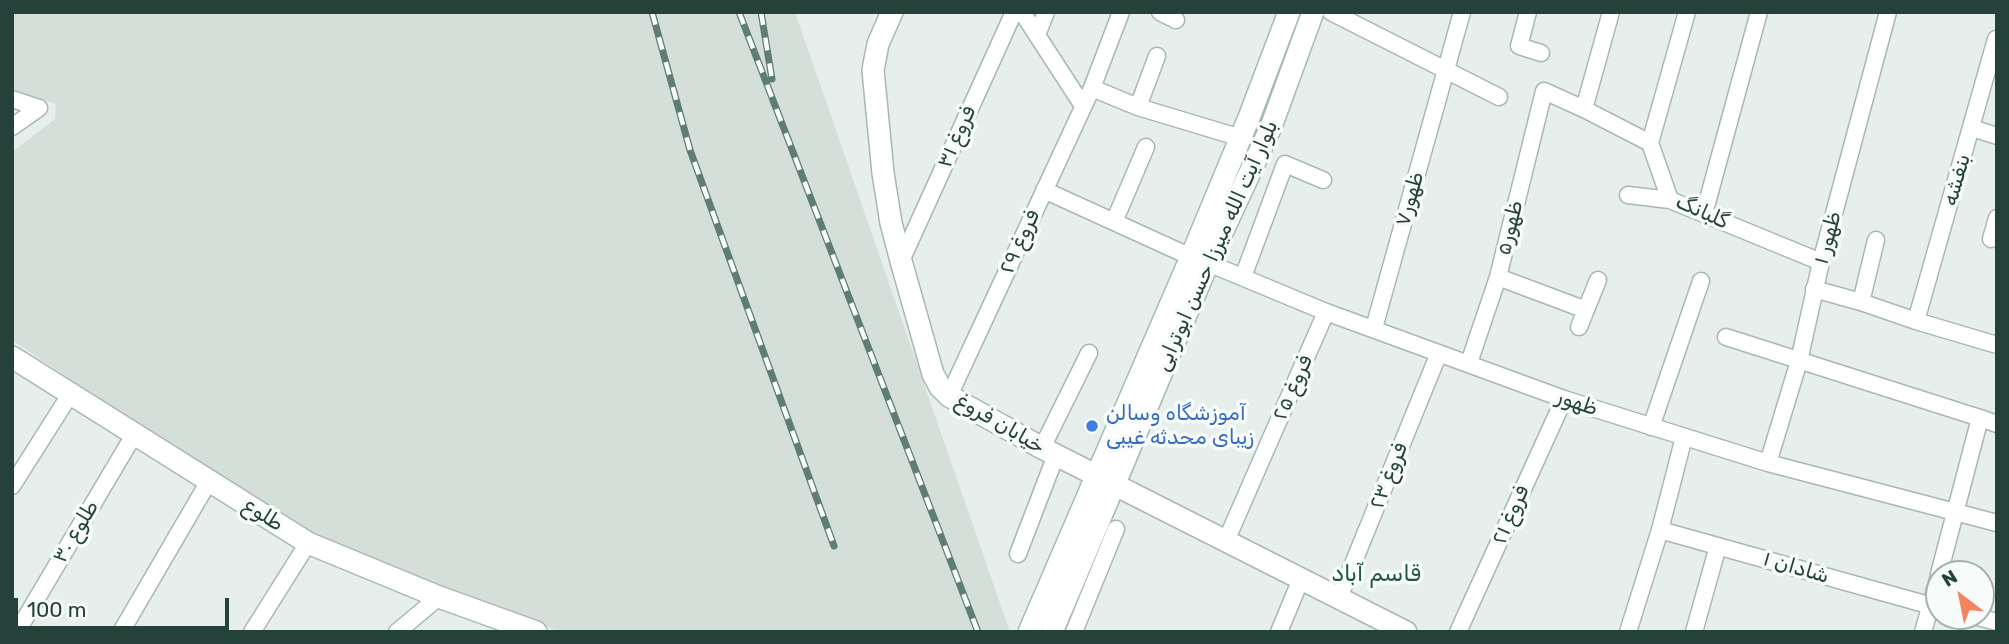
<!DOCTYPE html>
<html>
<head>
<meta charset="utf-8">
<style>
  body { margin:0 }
  #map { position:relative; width:2009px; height:644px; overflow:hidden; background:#e6efeb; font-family:Rubik,sans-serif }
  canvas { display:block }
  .frame { position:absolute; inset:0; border:14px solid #24423a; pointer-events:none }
  .north { position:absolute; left:1925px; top:560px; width:70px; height:70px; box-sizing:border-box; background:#f7fbf9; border:2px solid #a3b1ad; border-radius:50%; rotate:328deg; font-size:19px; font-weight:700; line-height:28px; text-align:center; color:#24423a }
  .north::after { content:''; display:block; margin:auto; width:24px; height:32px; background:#f4845f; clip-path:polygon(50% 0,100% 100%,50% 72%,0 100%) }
  .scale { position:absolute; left:14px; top:598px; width:215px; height:32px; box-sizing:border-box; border:4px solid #24423a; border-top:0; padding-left:9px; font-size:21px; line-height:24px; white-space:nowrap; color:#24423a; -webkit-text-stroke:5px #f7fbf9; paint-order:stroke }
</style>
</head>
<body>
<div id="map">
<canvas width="2009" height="644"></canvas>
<div class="frame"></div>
<div class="north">N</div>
<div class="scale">100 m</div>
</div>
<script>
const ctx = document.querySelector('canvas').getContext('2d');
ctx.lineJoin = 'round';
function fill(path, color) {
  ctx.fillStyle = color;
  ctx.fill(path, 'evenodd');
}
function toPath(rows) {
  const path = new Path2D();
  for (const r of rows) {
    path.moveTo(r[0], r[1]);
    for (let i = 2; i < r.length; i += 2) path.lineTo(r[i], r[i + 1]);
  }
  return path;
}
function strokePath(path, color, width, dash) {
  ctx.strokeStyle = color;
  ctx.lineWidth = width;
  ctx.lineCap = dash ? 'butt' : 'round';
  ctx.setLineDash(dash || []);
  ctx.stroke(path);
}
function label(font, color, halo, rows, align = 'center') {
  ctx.font = font + ' Rubik,"Noto Sans Arabic",sans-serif';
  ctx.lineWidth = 7;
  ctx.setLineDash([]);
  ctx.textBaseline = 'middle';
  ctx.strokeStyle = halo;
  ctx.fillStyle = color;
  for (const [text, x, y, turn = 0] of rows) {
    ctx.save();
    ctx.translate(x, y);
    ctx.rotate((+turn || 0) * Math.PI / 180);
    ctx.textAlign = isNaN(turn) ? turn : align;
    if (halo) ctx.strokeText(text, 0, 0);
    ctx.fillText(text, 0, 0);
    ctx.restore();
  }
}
fill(toPath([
  [12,12,795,12,1010,632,561,632,361,561,276,518,12,340,12,152,55,119,56,104,12,89]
]), '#d4dfda');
const minor = toPath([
  [1022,12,1083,106],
  [1160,12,1176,20],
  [1331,12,1499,97],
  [1528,12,1519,46,1541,53],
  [1037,35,1046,12],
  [1092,88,1138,107,1241,138],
  [12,99,39,108],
  [1138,107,1157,56],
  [1584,109,1611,12],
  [12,127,39,108],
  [1972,128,1997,136],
  [1650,143,1687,12],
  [1044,190,1191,257],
  [1628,195,1670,200],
  [1704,214,1759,12],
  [1114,222,1146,147],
  [1991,239,1997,218],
  [901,261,1014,12],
  [1208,263,1326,312,1564,399,1768,463,1997,523],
  [1243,277,1285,164,1323,180],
  [1498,277,1586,310],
  [1814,289,1861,302,1916,321,1997,345],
  [1861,302,1876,240],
  [1916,321,1996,39],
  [1579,327,1598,280],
  [1374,328,1462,12],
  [1726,337,1980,418],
  [1469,363,1498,277,1544,91,1584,109,1650,143,1670,200,1821,262],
  [949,396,1092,88,1121,12],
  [1651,427,1701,281],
  [1042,448,1089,353],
  [1768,463,1799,361,1821,262,1888,12],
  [12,486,71,393],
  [1660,530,1939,608],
  [1226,541,1326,312],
  [1018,554,1056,455],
  [1939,574,1980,418,1997,424],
  [1339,598,1439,353],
  [1974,616,1997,622],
  [17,632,135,433],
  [121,632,209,481],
  [252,632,308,543],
  [397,632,439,597],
  [1074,632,1116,529],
  [1279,632,1301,579],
  [1458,632,1564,399],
  [1628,632,1660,530,1684,437],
  [1694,632,1718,546],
  [1923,632,1939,576]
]);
const tertiary = toPath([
  [892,12,878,44,873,70,883,173,891,223,901,261,933,374,940,387,949,396,1042,448,1406,632],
  [12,357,308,543,439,597,536,632]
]);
const secondary = toPath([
  [1029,632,1191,257,1250,115,1289,12],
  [1052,632,1208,263,1271,127,1313,12]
]);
strokePath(minor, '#a8b8b2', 19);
strokePath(tertiary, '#a8b8b2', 24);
strokePath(secondary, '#a4bbb3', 24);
strokePath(minor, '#fff', 16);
strokePath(tertiary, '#fff', 21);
strokePath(secondary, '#fff', 21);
const rail = toPath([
  [652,12,690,150,834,546],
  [739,12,978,632],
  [761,12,772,79]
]);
strokePath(rail, '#5f7d75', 7);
strokePath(rail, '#f7fbf9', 4.5, [13]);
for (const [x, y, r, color] of [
  [1092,426,7,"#3f7fe0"]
]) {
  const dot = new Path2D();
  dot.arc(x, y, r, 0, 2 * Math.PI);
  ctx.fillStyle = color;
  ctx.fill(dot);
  strokePath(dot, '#f7fbf9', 2.5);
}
label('21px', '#24423a', '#f7fbf9', [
  ["فروغ ۳۱",957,137,-66],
  ["بنفشه",1957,180,-74],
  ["ظهور۷",1410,199,-74],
  ["گلبانگ",1702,212,24],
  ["ظهور۵",1510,228,-76],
  ["ظهور ۱",1828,238,-75],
  ["فروغ ۲۹",1020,242,-65],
  ["بلوار آیت الله میرزا حسن ابوترابی",1217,246,-66],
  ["فروغ ۲۵",1293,388,-66],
  ["ظهور",1577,403,19],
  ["خیابان فروغ",1000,424,30],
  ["فروغ ۲۳",1389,476,-68],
  ["طلوع",263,515,32],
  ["فروغ ۲۱",1511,515,-66],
  ["طلوع ۳۰",76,532,-59],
  ["شادان ۱",1796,568,16]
]);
label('21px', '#366cbe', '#f7fbf9', [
  ["آموزشگاه وسالن",1106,414],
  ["زیبای محدثه غیبی",1106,438]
], 'left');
label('23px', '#1f5548', '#f7fbf9', [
  ["قاسم آباد",1376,574]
]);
</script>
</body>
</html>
